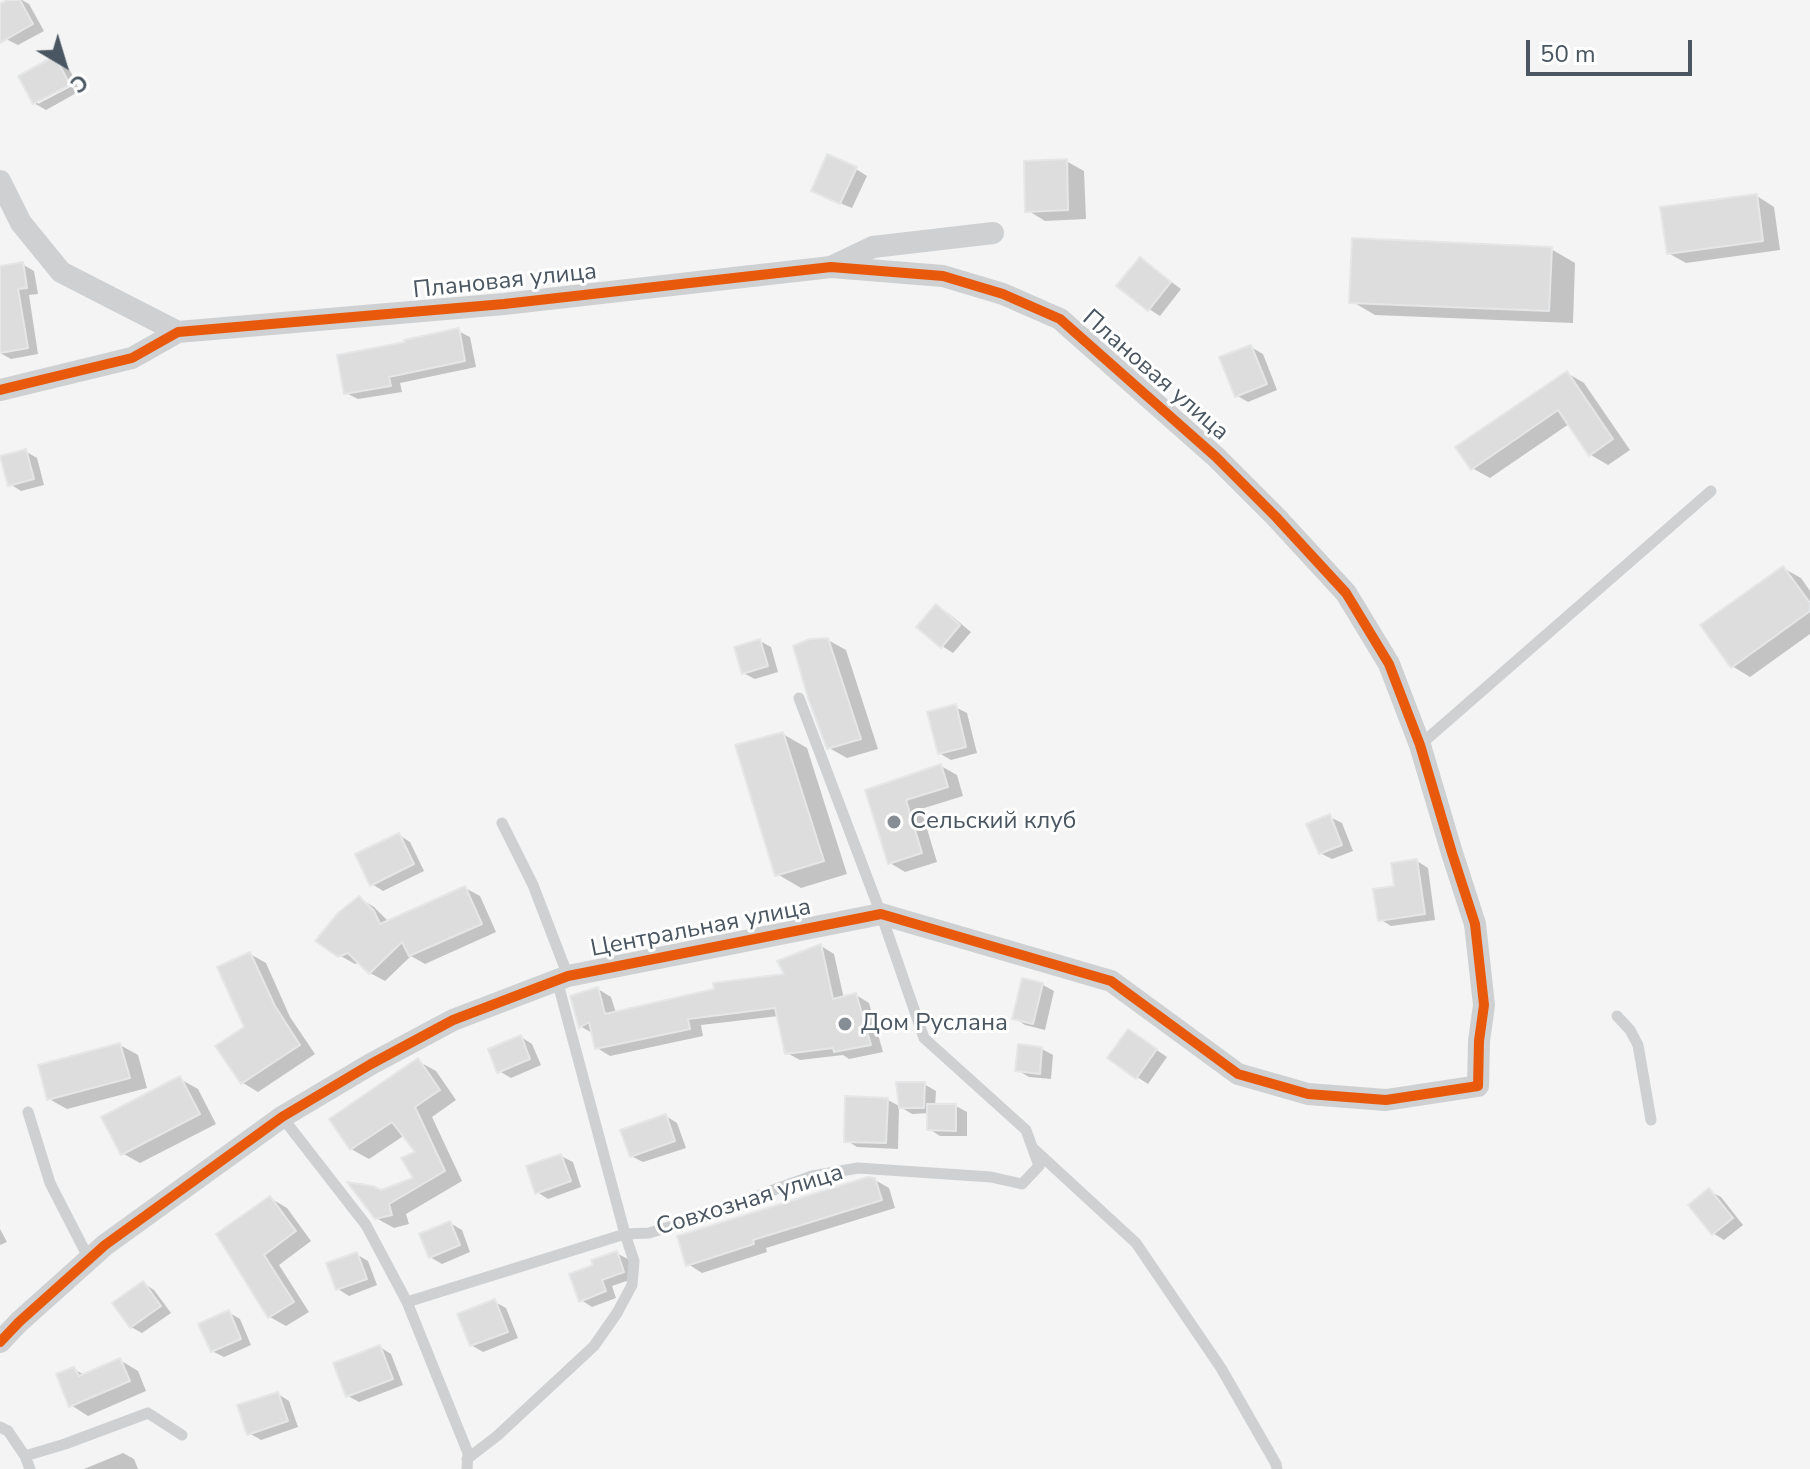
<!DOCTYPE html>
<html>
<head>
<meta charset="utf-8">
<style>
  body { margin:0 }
  #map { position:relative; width:1810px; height:1469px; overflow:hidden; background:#f4f4f4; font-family:"Nunito Sans",sans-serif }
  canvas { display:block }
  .north { position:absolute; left:24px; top:24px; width:80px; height:80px; -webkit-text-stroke:6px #fff; paint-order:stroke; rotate:142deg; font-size:22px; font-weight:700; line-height:32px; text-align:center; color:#4a5661 }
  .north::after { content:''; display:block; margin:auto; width:28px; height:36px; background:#4a5661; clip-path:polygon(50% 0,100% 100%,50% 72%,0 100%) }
  .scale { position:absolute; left:1526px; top:40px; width:166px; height:36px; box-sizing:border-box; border:4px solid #4a5661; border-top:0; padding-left:10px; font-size:24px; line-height:28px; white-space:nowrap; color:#4a5661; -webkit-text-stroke:6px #fff; paint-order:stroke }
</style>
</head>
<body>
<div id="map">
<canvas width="1810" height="1469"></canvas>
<div class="north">С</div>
<div class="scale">50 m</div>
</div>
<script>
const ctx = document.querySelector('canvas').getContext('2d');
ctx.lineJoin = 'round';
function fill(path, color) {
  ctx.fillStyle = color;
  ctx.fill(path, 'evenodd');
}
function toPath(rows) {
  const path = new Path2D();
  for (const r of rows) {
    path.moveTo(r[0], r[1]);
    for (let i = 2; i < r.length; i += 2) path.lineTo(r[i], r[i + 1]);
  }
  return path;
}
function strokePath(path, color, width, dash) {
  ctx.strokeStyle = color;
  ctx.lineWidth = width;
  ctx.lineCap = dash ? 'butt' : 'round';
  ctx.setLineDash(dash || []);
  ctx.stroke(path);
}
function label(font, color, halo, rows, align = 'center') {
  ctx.font = font + ' "Nunito Sans",sans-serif';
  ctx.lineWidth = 6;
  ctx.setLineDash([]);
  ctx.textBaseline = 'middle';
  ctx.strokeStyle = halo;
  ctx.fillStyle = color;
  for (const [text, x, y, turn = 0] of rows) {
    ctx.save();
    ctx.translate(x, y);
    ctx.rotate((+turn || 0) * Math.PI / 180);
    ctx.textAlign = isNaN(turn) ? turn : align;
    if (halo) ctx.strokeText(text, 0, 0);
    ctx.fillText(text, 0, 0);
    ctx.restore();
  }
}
fill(toPath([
  [12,0,22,0,29,4,44,31,18,45,6,39,0,27,0,6],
  [55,58,67,65,75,80,38,99,38,104,76,84,80,91,46,110,34,103],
  [1066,161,1084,171,1086,219,1045,221,1027,210],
  [856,169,867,176,852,208,825,197],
  [1757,196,1774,207,1780,250,1686,263,1668,253],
  [1551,249,1575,263,1573,323,1375,315,1351,301],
  [1140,259,1181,289,1160,316,1149,309],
  [22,264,34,271,38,294,29,295,38,354,11,359,0,353,0,268],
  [458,331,470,337,476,367,400,383,402,392,358,399,346,393],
  [1251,347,1263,354,1277,390,1248,402,1236,395],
  [1567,373,1584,383,1630,450,1608,465,1591,455,1569,424,1490,478,1472,468],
  [25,451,37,458,44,485,21,491,10,484],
  [1783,568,1801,578,1810,591,1810,634,1750,677,1732,666],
  [936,606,948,613,971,632,953,653,942,646],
  [828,640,846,650,878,749,847,758,829,748],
  [760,641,771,647,778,672,755,679,743,673],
  [955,707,967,713,977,753,951,760,939,753],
  [783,734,807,748,847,874,801,888,777,874],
  [941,766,957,775,963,796,921,809,937,862,905,872,890,863,868,791],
  [1330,817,1342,823,1353,851,1332,859,1320,853],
  [399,835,410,842,424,871,383,891,372,884],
  [1417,861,1428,868,1435,920,1391,926,1380,919],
  [465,888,480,896,496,932,425,964,411,956,385,981,370,973,360,962,355,964,339,955,359,898,374,907,389,922],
  [821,946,834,954,844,999,856,995,869,1003,883,1052,849,1059,843,1055,800,1060,787,1053,779,1016,701,1025,703,1036,610,1056,597,1048,594,1034,580,1026,598,989,611,997,616,1013,787,975],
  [250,954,266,963,290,1017,315,1054,258,1092,243,1083,218,1047,247,1027],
  [1043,985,1054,991,1045,1030,1025,1025,1014,1018],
  [521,1037,532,1044,541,1065,511,1078,499,1071],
  [1139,1038,1167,1057,1148,1084,1137,1077],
  [120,1045,138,1055,147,1088,67,1109,49,1099],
  [1042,1049,1053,1055,1051,1079,1029,1077,1017,1070],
  [418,1061,436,1071,456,1100,432,1117,462,1181,406,1214,409,1224,394,1228,376,1218,381,1192,416,1179,419,1153,405,1135,369,1159,351,1149],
  [180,1079,198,1089,216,1124,140,1163,122,1153],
  [924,1084,936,1091,935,1106,956,1106,967,1112,967,1136,940,1136,929,1129,929,1113,912,1114,899,1106,898,1149,857,1147,846,1140,888,1100,901,1107],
  [666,1116,677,1123,686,1148,643,1162,631,1156],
  [561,1156,573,1162,581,1187,548,1199,537,1192],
  [875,1180,889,1188,895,1208,766,1248,767,1252,702,1273,688,1264],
  [1709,1191,1721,1197,1743,1225,1724,1240,1713,1233],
  [270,1198,287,1208,311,1241,279,1265,309,1312,286,1326,270,1317,219,1235],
  [450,1223,462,1230,470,1252,442,1264,430,1257],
  [0,1229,7,1242,0,1245],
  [616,1253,628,1259,635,1278,612,1286,616,1298,592,1307,581,1300,595,1267],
  [356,1254,368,1261,377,1285,349,1296,338,1289],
  [143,1283,154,1290,171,1313,142,1333,131,1327],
  [495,1302,506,1308,518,1338,483,1352,471,1345],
  [228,1312,240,1319,251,1345,224,1357,212,1351],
  [380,1347,391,1354,403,1385,359,1402,348,1396],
  [120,1360,138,1371,146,1391,88,1416,71,1405,74,1369,86,1376],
  [278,1394,289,1401,298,1427,261,1440,249,1433],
  [123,1453,134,1459,138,1469,84,1469]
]), '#0003');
const building = toPath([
  [7,0,20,0,33,24,0,43,0,4,7,0],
  [55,56,70,85,33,104,18,76,55,56],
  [827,154,857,167,840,204,811,191,827,154],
  [1067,159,1068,210,1025,212,1024,161,1067,159],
  [1757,194,1763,241,1667,254,1660,207,1757,194],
  [1352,238,1552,247,1549,311,1349,303,1352,238],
  [1140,257,1171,282,1148,311,1116,286,1140,257],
  [23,262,27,288,18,289,28,348,0,353,0,266,23,262],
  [459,328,465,361,389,377,391,386,344,394,337,355,405,342,404,340,459,328],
  [1251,345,1267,384,1235,397,1219,357,1251,345],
  [1567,371,1613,439,1589,456,1558,410,1471,470,1455,447,1567,371],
  [26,449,34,479,8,486,0,456,26,449],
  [1783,566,1810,603,1810,611,1731,668,1700,625,1783,566],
  [936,604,960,625,941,648,916,627,936,604],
  [828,638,861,739,827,749,808,698,793,646,810,639,828,638],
  [760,639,768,666,742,674,734,647,760,639],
  [956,704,966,747,938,754,927,712,956,704],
  [783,732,824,861,775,876,735,745,783,732],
  [941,764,948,787,906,800,922,853,888,864,865,790,941,764],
  [1330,814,1342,845,1319,854,1306,824,1330,814],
  [399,833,414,864,370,886,355,854,399,833],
  [1417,859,1425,914,1378,921,1373,889,1394,886,1391,863,1417,859],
  [465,886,482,924,409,956,402,942,369,974,348,953,338,957,315,941,338,913,359,896,374,911,380,924,465,886],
  [821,944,833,999,856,993,871,1045,834,1052,833,1048,785,1054,775,1008,688,1019,690,1029,595,1049,589,1022,579,1028,570,996,598,987,605,1014,714,989,713,983,784,974,777,961,821,944],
  [250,952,275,1006,300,1045,241,1084,215,1046,244,1027,217,967,250,952],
  [1022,978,1043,983,1033,1024,1012,1019,1022,978],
  [1128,1029,1157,1049,1136,1079,1107,1058,1128,1029],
  [521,1035,530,1059,497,1073,488,1049,521,1035],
  [120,1043,130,1078,47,1100,38,1065,120,1043],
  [1018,1044,1042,1047,1040,1074,1015,1071,1018,1044],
  [418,1058,440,1090,415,1107,445,1171,389,1204,392,1215,375,1219,347,1182,373,1186,381,1190,413,1178,401,1158,415,1152,392,1122,350,1150,329,1119,418,1058],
  [180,1076,200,1114,121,1155,101,1117,180,1076],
  [896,1082,925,1082,924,1108,899,1108,896,1082],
  [845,1096,888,1098,886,1143,844,1142,845,1096],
  [927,1104,956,1104,956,1131,927,1130,927,1104],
  [666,1114,675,1141,630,1157,620,1130,666,1114],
  [561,1154,571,1181,535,1194,526,1166,561,1154],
  [868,1177,875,1178,882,1200,753,1240,754,1244,686,1266,677,1236,868,1177],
  [1709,1188,1733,1218,1712,1235,1688,1205,1709,1188],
  [270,1196,296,1231,264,1255,294,1302,268,1318,216,1234,270,1196],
  [450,1221,460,1245,429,1258,419,1234,450,1221],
  [617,1251,624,1272,602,1280,606,1291,579,1302,569,1274,593,1265,591,1260,617,1251],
  [357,1252,367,1279,336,1290,326,1263,357,1252],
  [143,1281,161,1306,130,1328,112,1303,143,1281],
  [495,1299,508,1332,470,1346,457,1314,495,1299],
  [229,1310,241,1339,211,1352,198,1324,229,1310],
  [380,1345,393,1379,346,1397,333,1363,380,1345],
  [120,1358,130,1381,69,1407,56,1374,74,1367,79,1376,120,1358],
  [278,1392,288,1421,247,1435,237,1405,278,1392]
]);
fill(building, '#ddddde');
strokePath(building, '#e5e6e7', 2);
strokePath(toPath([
  [1420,745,1711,491],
  [502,823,533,885,568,976],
  [557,980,625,1234,649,1233,729,1209,765,1193,812,1176,858,1168,991,1177,1022,1184,1039,1166,1026,1130,924,1038,881,914,799,698],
  [1617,1016,1630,1030,1638,1045,1651,1120],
  [28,1112,50,1183,89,1259],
  [282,1117,366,1225,407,1302,468,1453,467,1469],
  [1035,1150,1136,1243,1221,1368,1276,1464,1277,1469],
  [407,1302,625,1234,634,1261,632,1285,617,1313,594,1346,497,1436,467,1459],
  [0,1427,8,1431,25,1456,30,1469],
  [25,1456,65,1444,148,1413,182,1435]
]), '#ced0d2', 11);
strokePath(toPath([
  [0,181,21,223,61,272,178,332],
  [831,267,873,247,993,233],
  [0,390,132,358,178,332,504,304,831,267,943,276,1003,294,1060,319,1216,457,1276,517,1346,593,1389,664,1420,745,1452,853,1475,924,1484,1005,1479,1041,1478,1086,1386,1100,1308,1094,1238,1074,1111,981,881,914,568,976,453,1020,371,1064,282,1117,105,1245,19,1322,0,1342]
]), '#ced0d2', 22);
strokePath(toPath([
  [0,390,132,358,178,332,504,304,831,267,943,276,1003,294,1060,319,1216,457,1276,517,1346,593,1389,664,1420,745,1452,853,1475,924,1484,1005,1479,1041,1478,1086,1386,1100,1308,1094,1238,1074,1111,981,881,914,568,976,453,1020,371,1064,282,1117,105,1245,19,1322,0,1342]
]), '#e8590c', 10);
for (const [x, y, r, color] of [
  [894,822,8,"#868d94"],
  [845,1024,8,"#868d94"]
]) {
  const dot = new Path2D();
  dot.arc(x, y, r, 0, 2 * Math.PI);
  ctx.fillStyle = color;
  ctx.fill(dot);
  strokePath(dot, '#fff', 3);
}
label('24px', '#4a5661', '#fff', [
  ["Плановая улица",505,282,-6],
  ["Плановая улица",1155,376,41],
  ["Центральная улица",701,929,-11],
  ["Совхозная улица",750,1201,-17]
]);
label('24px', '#4a5661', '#fff', [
  ["Сельский клуб",910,822],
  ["Дом Руслана",861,1024]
], 'left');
</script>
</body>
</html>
